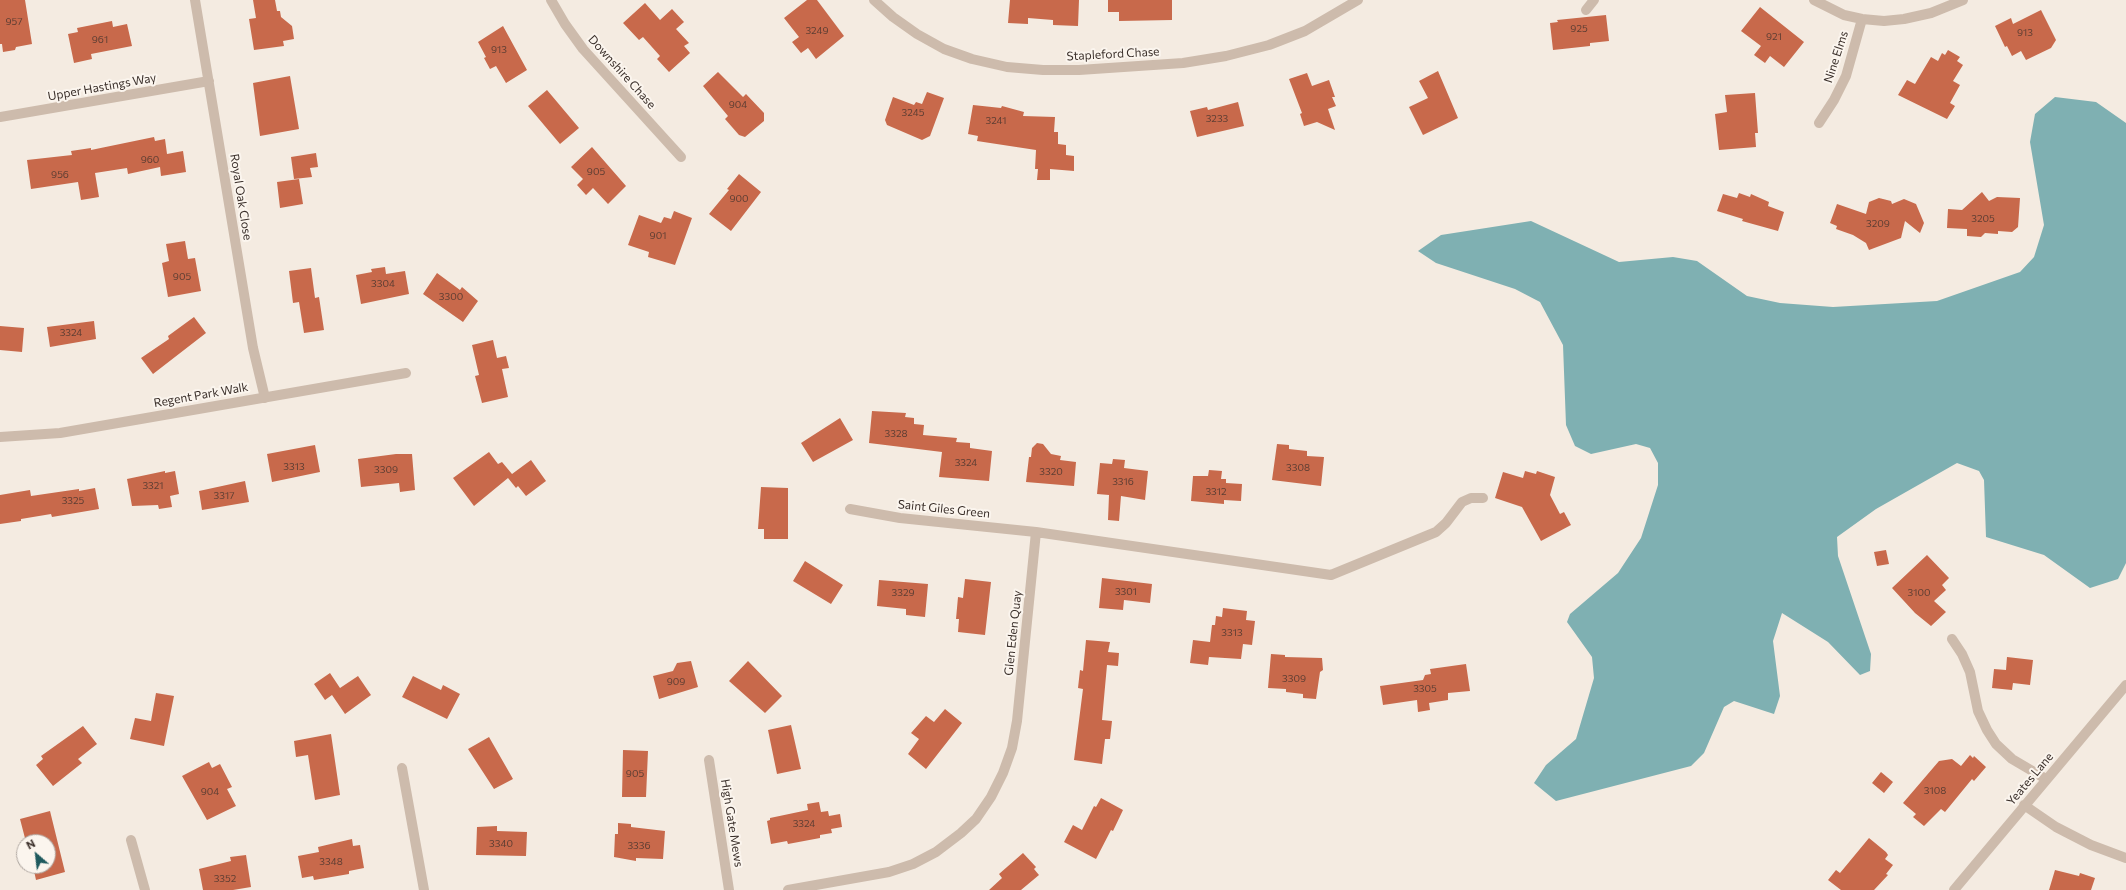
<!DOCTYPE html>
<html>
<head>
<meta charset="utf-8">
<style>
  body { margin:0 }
  #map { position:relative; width:2126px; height:890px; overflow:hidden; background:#f4ebe1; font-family:Commissioner,sans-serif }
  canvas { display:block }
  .north { position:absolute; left:16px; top:834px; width:40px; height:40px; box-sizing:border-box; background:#fbf5ee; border:1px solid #aea6a0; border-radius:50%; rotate:332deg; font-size:11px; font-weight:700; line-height:16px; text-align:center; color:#3b302b }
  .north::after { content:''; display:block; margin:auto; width:14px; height:18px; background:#1f5a5e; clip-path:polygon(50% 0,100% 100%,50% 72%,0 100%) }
</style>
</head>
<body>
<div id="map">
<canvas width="2126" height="890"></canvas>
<div class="north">N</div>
</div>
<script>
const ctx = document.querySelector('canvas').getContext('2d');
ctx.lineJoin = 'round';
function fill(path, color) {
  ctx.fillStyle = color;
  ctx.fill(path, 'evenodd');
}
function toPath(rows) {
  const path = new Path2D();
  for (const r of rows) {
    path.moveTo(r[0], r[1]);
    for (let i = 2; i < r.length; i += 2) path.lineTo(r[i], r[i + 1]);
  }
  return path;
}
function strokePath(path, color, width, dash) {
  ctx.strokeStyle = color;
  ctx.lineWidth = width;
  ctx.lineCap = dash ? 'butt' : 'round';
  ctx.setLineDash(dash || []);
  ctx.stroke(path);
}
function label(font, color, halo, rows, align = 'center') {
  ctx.font = font + ' Commissioner,sans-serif';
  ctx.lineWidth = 4;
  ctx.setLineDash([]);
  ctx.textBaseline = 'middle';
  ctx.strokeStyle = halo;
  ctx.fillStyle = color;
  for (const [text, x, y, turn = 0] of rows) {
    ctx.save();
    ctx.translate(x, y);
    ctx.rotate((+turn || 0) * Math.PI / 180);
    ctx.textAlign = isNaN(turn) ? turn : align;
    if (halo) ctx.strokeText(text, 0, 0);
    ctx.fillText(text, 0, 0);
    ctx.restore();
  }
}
fill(toPath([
  [2055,97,2096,102,2126,123,2126,563,2118,579,2090,588,2044,555,1986,537,1984,480,1979,471,1957,463,1876,509,1837,537,1838,556,1871,654,1870,671,1860,675,1828,642,1782,613,1773,641,1780,696,1774,714,1734,701,1724,707,1704,753,1691,766,1556,801,1534,783,1546,765,1576,739,1594,678,1592,657,1567,622,1570,614,1618,573,1641,538,1658,485,1658,463,1650,448,1636,444,1591,454,1575,446,1566,425,1563,345,1540,302,1515,289,1436,263,1418,251,1441,235,1531,221,1619,262,1673,257,1697,261,1747,296,1780,303,1833,307,1937,301,2020,272,2034,257,2044,225,2030,142,2035,114]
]), '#7fb0b2');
fill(toPath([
  [0,0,25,0,32,44,16,47,15,50,3,52,2,44,0,44],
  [253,0,275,0,277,11,280,11,281,17,292,26,294,39,283,41,284,46,254,50,249,19,256,18],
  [807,0,817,0,844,36,816,59,808,48,801,53,792,42,799,37,784,18],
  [1010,0,1079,0,1078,26,1053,25,1053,20,1028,18,1028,24,1008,23],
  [1108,0,1172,0,1172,20,1119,21,1119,12,1108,12],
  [645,3,660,20,672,9,684,22,676,29,689,43,684,46,690,53,669,72,657,59,660,56,643,37,639,40,623,23],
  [1760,7,1804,42,1784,67,1770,56,1765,63,1754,55,1761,46,1741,31],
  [2041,10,2056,40,2051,48,2026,60,2021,51,2012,56,2007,46,2005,47,1995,26,2011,18,2013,24],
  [1606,15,1609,41,1590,43,1590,46,1553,50,1550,23,1558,22,1557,20],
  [112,21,113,27,127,24,132,46,91,54,92,59,74,63,68,34,78,32,77,28],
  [503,26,527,70,506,83,496,66,490,69,484,58,486,57,478,42],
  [1948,50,1960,57,1957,61,1963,65,1953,81,1960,85,1950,103,1955,106,1947,119,1898,95,1907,80,1915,84,1931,57,1938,61,1942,53,1945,55],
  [1438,71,1458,118,1423,135,1409,107,1428,98,1419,81],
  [718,72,743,97,746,94,764,113,764,121,745,137,739,135,725,119,728,116,703,86],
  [1307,73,1312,86,1329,80,1335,97,1332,97,1336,106,1328,109,1335,130,1317,122,1304,126,1300,114,1302,113,1289,79],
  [290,76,299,129,260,136,253,83],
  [547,90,579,128,560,144,528,106],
  [927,92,944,98,930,136,922,140,887,125,885,120,893,97,914,105,916,102,922,104],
  [1755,93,1758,133,1755,133,1756,147,1719,150,1715,114,1727,112,1725,95],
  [1238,102,1244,126,1197,137,1190,111,1207,107,1208,110],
  [973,105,1001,108,1002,106,1024,112,1023,116,1055,117,1054,132,1058,132,1058,144,1066,145,1066,155,1074,156,1074,171,1050,169,1050,180,1037,180,1038,169,1035,169,1036,150,977,141,978,136,968,134],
  [154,137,155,141,165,139,167,154,183,151,186,172,161,176,160,167,128,174,127,168,95,173,99,197,81,200,78,182,31,189,27,160,72,155,71,151,91,148,91,150],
  [592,147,626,186,608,204,593,188,586,195,577,185,583,179,571,167],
  [316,153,318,167,310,168,312,177,294,179,291,157],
  [739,174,761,192,731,231,709,214,729,190,727,189],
  [299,179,303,204,280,208,277,182],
  [1982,192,1989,201,1997,197,2020,198,2018,227,2012,232,1998,231,1998,234,1985,233,1981,237,1967,236,1967,229,1947,228,1948,209,1962,210],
  [1739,193,1750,197,1751,194,1769,202,1768,206,1784,212,1778,231,1742,221,1743,219,1717,211,1723,194,1737,198],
  [1879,198,1891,201,1892,204,1904,199,1916,204,1924,223,1920,233,1905,221,1901,238,1869,250,1866,243,1853,235,1836,229,1837,226,1830,223,1837,204,1866,214,1869,202],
  [674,211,692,218,675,265,648,257,649,252,628,245,639,215,661,223,664,217,671,219],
  [185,241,188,259,195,258,201,291,168,297,162,263,169,261,166,244],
  [385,267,386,274,405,271,409,294,361,304,356,275,372,272,371,269],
  [311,268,315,298,319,297,324,330,304,333,299,302,293,303,289,271],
  [437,273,460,290,462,287,478,301,463,322,423,294],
  [194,317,206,333,153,374,141,358,169,339,168,336],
  [94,321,96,339,50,347,47,327],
  [0,326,24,328,22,352,0,350],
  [493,340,497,358,506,356,509,368,502,369,508,397,482,403,475,376,479,375,472,345],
  [872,411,906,413,905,417,914,418,914,424,924,425,923,435,957,438,956,442,970,443,970,448,992,451,989,481,939,477,942,452,869,443],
  [840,418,853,440,813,462,801,443],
  [1037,443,1043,444,1051,454,1061,456,1060,460,1076,462,1074,486,1026,482,1029,457,1031,457,1032,448],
  [1277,444,1289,445,1289,449,1307,451,1307,456,1324,457,1321,486,1272,480],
  [315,445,320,472,272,482,267,454],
  [489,452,498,464,502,462,512,474,531,460,546,481,526,496,518,486,516,488,508,478,474,506,453,478],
  [396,454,412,454,415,490,400,492,399,483,361,487,358,459],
  [1113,459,1125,460,1124,468,1148,471,1145,500,1121,496,1119,521,1108,520,1109,495,1097,494,1100,463,1112,464],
  [1209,470,1222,471,1221,479,1226,479,1226,483,1242,484,1241,501,1224,500,1224,504,1191,501,1193,476,1208,476],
  [165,471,165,473,175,471,179,494,170,496,172,507,159,509,158,505,132,506,127,479],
  [1525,471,1536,474,1537,471,1555,477,1550,495,1560,514,1564,512,1571,525,1541,541,1522,507,1495,498,1503,472,1523,478],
  [245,481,249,502,202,510,199,491],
  [761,487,788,488,788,539,764,539,764,529,758,529],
  [95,488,99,509,52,517,51,514,21,519,21,521,0,524,0,495,30,490,31,496,79,489,79,491],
  [1886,550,1889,564,1877,566,1874,552],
  [1927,555,1949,578,1942,585,1946,590,1934,601,1946,612,1931,626,1915,613,1892,588],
  [805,561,843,585,831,604,793,581],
  [1102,578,1152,584,1150,603,1124,600,1123,610,1099,608],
  [965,579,991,582,985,635,958,632,959,619,956,619,958,597,963,598],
  [879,580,928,584,925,617,906,615,906,609,877,606],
  [1223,608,1247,611,1246,620,1255,621,1252,645,1243,644,1241,659,1209,657,1208,665,1190,663,1193,640,1210,642,1212,625,1215,625,1216,616,1222,617],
  [1086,640,1110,642,1108,652,1119,653,1118,666,1107,665,1102,720,1112,721,1110,739,1105,739,1102,764,1074,760,1083,689,1078,688,1080,670,1083,671],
  [1271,654,1285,655,1285,657,1322,658,1323,670,1320,672,1316,699,1303,698,1303,694,1286,692,1286,689,1268,688],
  [2007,657,2033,660,2030,685,2013,683,2012,690,1992,688,1994,669,2006,670],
  [691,661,698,687,659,699,653,676,673,671,677,663],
  [748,661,782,696,765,713,729,681],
  [1466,664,1470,691,1448,693,1448,700,1429,703,1430,710,1418,712,1417,700,1383,705,1380,686,1423,680,1425,675,1431,674,1430,669],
  [330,673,340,688,358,676,371,695,345,714,332,695,325,700,314,684],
  [413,676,441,690,443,685,460,694,447,719,402,697],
  [156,693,174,696,164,746,130,739,135,718,151,721],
  [945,709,962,723,926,769,908,754,919,739,911,733,926,716,934,722],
  [791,725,801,769,777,774,768,730],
  [83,726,97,744,78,759,82,763,53,786,36,765,43,759,41,756],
  [331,734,340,795,315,800,308,755,296,757,294,741],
  [489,737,513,779,494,789,468,749],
  [623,750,648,751,646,797,622,797],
  [1970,755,1973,758,1974,756,1986,767,1974,781,1972,779,1945,812,1941,809,1924,826,1913,817,1916,814,1903,803,1939,761,1952,759,1961,766],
  [209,762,212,768,220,764,232,787,227,789,236,806,207,820,182,776],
  [1881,772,1893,782,1884,793,1872,783],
  [1101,798,1123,810,1113,831,1111,830,1096,859,1064,842,1073,825,1082,830,1094,806,1096,807],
  [819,802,821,812,828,811,829,816,840,814,842,827,831,829,832,833,820,835,820,838,788,844,787,841,771,844,767,821,770,820,770,818,808,810,807,804],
  [50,811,65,872,36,880,33,866,48,866,48,842,26,842,20,819],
  [618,823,631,824,631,827,665,831,663,859,636,858,636,861,614,857,615,834,618,834],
  [497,826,497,831,527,832,526,856,476,855,477,827],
  [1869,838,1886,852,1888,855,1885,859,1893,865,1886,874,1888,875,1874,890,1841,890,1828,880,1836,870,1840,873],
  [352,839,353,846,360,845,364,868,349,871,349,874,314,880,313,876,302,878,298,856,319,852,318,847],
  [1023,853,1036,867,1034,869,1039,875,1021,890,989,890,1002,878,999,874],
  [246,855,251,887,233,890,203,890,199,869,231,861,230,857],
  [2055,870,2079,876,2080,873,2095,878,2091,890,2049,890]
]), '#c8694b');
strokePath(toPath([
  [195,0,253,348,265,398],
  [551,0,565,24,583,49,681,157],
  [874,0,893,17,917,34,944,49,972,59,1007,67,1043,70,1079,70,1183,63,1226,56,1269,45,1305,31,1358,0],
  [1814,0,1844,15,1862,19,1884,21,1904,19,1931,13,1963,0],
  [1586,10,1594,0],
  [0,117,209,81],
  [1819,123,1834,100,1846,76,1862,19],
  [0,437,60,433,406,373],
  [850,509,900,518,1036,532,1331,575,1436,532,1446,523,1462,502,1471,498,1483,498],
  [1952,639,1962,654,1970,672,1978,711,1987,730,1996,744,2012,759,2046,779],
  [709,760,729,890],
  [402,768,424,890],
  [2024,805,2056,827,2091,845,2126,858],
  [131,840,145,890],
  [788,890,889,872,913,864,936,852,961,833,976,819,991,797,1003,773,1012,748,1017,721,1036,532],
  [1954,890,2126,685]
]), '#cdbbac', 10);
label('10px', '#5e3e33', null, [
  ["957",14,22],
  ["925",1579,29],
  ["3249",817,31],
  ["913",2025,33],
  ["921",1774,37],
  ["961",100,40],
  ["913",499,50],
  ["904",738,105],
  ["3245",913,113],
  ["3233",1217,119],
  ["3241",996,121],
  ["960",150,160],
  ["905",596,172],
  ["956",60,175],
  ["900",739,199],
  ["3205",1983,219],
  ["3209",1878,224],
  ["901",658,236],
  ["905",182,277],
  ["3304",383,284],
  ["3300",451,297],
  ["3324",71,333],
  ["3328",896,434],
  ["3324",966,463],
  ["3313",294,467],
  ["3308",1298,468],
  ["3309",386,470],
  ["3320",1051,472],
  ["3316",1123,482],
  ["3321",153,486],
  ["3312",1216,492],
  ["3317",224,496],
  ["3325",73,501],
  ["3301",1126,592],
  ["3329",903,593],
  ["3100",1919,593],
  ["3313",1232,633],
  ["3309",1294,679],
  ["909",676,682],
  ["3305",1425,689],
  ["905",635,774],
  ["3108",1935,791],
  ["904",210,792],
  ["3324",804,824],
  ["3340",501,844],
  ["3336",639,846],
  ["3348",331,862],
  ["3352",225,879]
]);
label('12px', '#3b302b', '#fbf5ee', [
  ["Stapleford Chase",1113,54,-3],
  ["Nine Elms",1836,57,-72],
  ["Downshire Chase",622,72,48],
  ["Upper Hastings Way",102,87,-10],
  ["Royal Oak Close",241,197,81],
  ["Regent Park Walk",201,395,-10],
  ["Saint Giles Green",944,509,6],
  ["Glen Eden Quay",1013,633,-84],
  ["Yeates Lane",2030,779,-50],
  ["High Gate Mews",732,823,81]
]);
</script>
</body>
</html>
